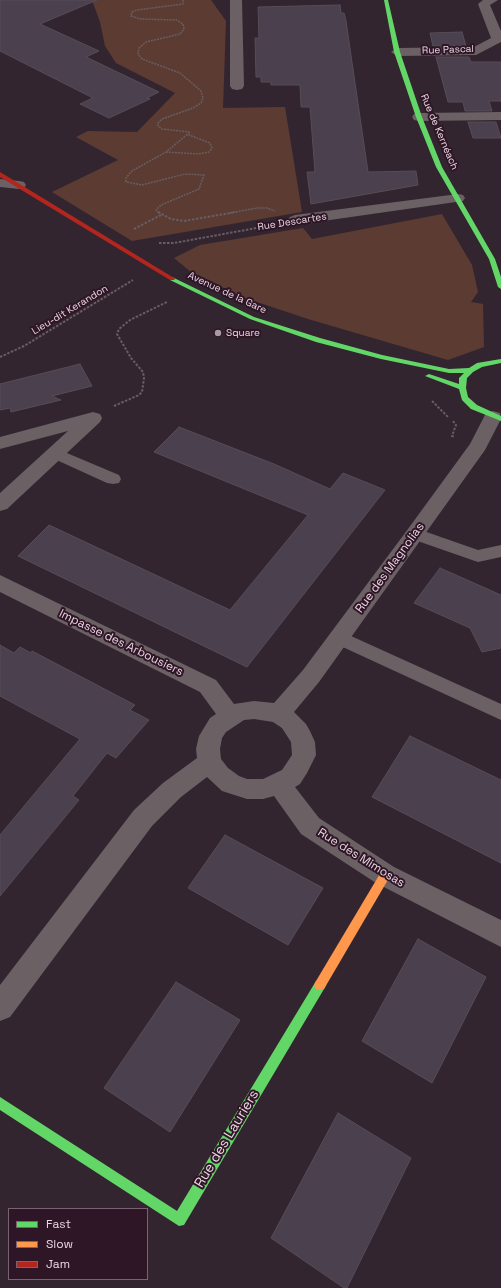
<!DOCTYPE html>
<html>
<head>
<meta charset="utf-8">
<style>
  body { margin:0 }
  #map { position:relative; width:501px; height:1288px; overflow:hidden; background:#33252f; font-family:"Space Grotesk",sans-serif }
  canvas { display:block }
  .legend { position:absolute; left:8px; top:1208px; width:140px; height:72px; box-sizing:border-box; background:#2f1627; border:1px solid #796372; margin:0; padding:5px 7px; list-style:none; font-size:12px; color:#e9d7e2 }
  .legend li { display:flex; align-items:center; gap:8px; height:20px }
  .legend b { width:20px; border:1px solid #796372 }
</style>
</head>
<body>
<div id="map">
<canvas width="501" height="1288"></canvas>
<ul class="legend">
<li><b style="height:5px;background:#63d668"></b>Fast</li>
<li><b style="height:5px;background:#ff974d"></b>Slow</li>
<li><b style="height:5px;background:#b3261e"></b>Jam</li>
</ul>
</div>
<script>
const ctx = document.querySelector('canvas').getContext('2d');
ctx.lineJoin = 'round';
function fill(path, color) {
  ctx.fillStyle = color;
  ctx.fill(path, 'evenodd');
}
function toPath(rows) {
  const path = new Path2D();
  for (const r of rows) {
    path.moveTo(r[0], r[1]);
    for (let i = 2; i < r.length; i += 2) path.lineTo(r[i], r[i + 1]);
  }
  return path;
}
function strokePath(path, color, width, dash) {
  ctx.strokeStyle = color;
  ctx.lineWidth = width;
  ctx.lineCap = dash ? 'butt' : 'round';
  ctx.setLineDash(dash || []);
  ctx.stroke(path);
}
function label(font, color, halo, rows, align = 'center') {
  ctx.font = font + ' "Space Grotesk",sans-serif';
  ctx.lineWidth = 4;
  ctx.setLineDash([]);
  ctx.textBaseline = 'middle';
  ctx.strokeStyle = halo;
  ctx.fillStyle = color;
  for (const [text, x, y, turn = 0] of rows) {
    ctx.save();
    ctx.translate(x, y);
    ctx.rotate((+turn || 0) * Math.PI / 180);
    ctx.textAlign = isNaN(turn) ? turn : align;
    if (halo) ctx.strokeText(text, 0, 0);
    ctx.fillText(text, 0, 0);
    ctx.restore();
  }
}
fill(toPath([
  [92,0,211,0,226,21,223,108,285,107,302,212,132,241,52,192,118,160,76,137,88,131,137,132,175,93,116,63,105,46,100,22],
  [442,214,472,265,478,292,471,302,483,304,484,347,448,360,308,319,245,298,192,273,174,258,200,245,303,228,312,239]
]), '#5c3c32');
const building = toPath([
  [0,0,97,0,40,24,99,51,86,57,159,92,147,98,150,99,109,118,80,104,93,98,0,51,0,0],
  [340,5,341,13,344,13,346,21,368,172,416,171,418,185,311,204,307,172,315,172,310,107,301,107,300,85,271,85,271,82,261,82,261,77,256,77,255,38,259,38,258,7,340,5],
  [462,32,466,46,433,46,430,33,462,32],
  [436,57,469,57,471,62,501,62,501,101,489,101,492,111,465,111,463,102,448,102,436,57],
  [468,122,496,122,501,138,473,138,468,122],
  [80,364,92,386,52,396,61,400,11,412,10,408,0,410,0,384,80,364],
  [179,427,274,464,330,489,343,473,385,490,247,667,18,556,49,525,230,610,308,515,154,452,179,427],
  [440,568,501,595,501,648,482,652,470,628,414,603,440,568],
  [0,645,14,653,20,647,31,653,32,651,135,705,130,710,149,720,116,758,107,753,73,796,79,800,0,896,0,835,80,739,0,696,0,645],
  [410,736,501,780,501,863,372,797,410,736],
  [225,835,323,888,288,945,188,888,225,835],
  [418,939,486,977,432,1083,362,1041,418,939],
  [176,982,240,1020,170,1132,104,1088,176,982],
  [338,1113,411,1158,347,1288,344,1288,271,1238,338,1113]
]);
fill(building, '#4b404d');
strokePath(building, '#564d57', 1);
strokePath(toPath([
  [166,152,198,154,209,152,212,148,210,143,189,135,189,132,162,129,158,126,158,123,162,119,193,108,201,103,203,98,201,91,180,73,142,59,138,54,139,48,146,42,180,34,184,29,183,24,177,20,140,19,131,16,132,12,137,10,183,4,183,0],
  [159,213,156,210,161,205,199,189,204,175,185,174,142,185,126,182,126,178,132,171,166,152,189,133],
  [230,213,257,208,267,208,275,211]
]), '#675d62', 1.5, [2, 1]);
strokePath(toPath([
  [158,212,171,219,184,221,236,212],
  [134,229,161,215],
  [159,243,174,243,273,225],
  [0,357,24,346,133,280],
  [432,401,448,417],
  [114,406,139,395,142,392,144,378,143,372,131,358,117,334,119,329,130,320,167,302],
  [453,421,456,425,452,436,455,437]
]), '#675d62', 2, [2.5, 1.5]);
fill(toPath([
  [55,448,119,475,121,479,119,483,113,484,107,483,50,457,47,453,50,449,55,448],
  [415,528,478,550,501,545,501,557,478,562,472,560,409,538,407,534,409,530,415,528],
  [340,631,501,704,501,720,334,643,331,638,334,633,340,631]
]), '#6b6164');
fill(toPath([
  [230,0,242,0,244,86,242,89,237,90,232,89,230,86,230,0],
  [483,0,498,0,490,5,501,31,501,42,476,55,397,56,391,52,397,48,474,47,491,38,478,4,483,0],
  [501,112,501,120,419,121,414,120,412,117,414,114,419,113,501,112],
  [0,179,19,181,24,182,26,185,24,188,19,189,0,187,0,179],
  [458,194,463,195,465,198,463,201,295,225,290,223,287,220,290,217,295,215,458,194],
  [493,411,500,413,501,419,485,450,319,682,294,712,306,724,310,731,315,742,316,755,307,773,300,784,295,787,319,818,394,867,501,920,501,947,376,883,301,834,274,796,263,799,247,799,222,791,207,777,181,797,152,826,10,1017,0,1021,0,985,134,810,163,783,197,758,196,749,199,736,210,718,216,714,200,692,0,592,0,575,216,680,234,704,254,701,274,703,303,670,408,529,470,444,486,413,493,411],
  [254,719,273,722,282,728,291,742,292,755,282,770,263,779,247,779,239,776,228,768,221,759,220,749,222,738,226,732,244,720,254,719],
  [93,412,100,414,102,418,100,422,7,509,0,511,0,493,68,431,0,449,0,437,93,412]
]), '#6b6164');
fill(toPath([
  [384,0,388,0,400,52,422,117,442,167,495,259,501,277,501,289,498,287,489,259,436,167,416,117,394,52,384,0],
  [172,277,254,317,320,338,382,355,449,369,469,368,477,363,501,359,501,363,482,367,473,372,467,378,466,388,468,397,477,405,501,416,501,421,471,409,462,400,459,389,425,376,429,374,459,384,459,378,464,373,449,373,381,359,316,342,250,319,170,280,170,278,172,277],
  [320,980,324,981,326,985,324,989,184,1225,179,1226,0,1110,0,1097,177,1211,316,981,320,980]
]), '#63d668');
fill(toPath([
  [385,870,389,872,390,875,389,878,324,989,320,990,316,989,314,985,316,981,381,872,385,870]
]), '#ff974d');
fill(toPath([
  [0,172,174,278,175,279,174,280,170,280,0,177,0,172]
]), '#b3261e');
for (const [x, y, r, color] of [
  [218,333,4,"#a999a3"]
]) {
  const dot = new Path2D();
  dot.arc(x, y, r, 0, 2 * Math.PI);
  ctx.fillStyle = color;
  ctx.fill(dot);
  strokePath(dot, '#2f1627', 1.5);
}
label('10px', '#e9d7e2', '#2f1627', [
  ["Rue Pascal",448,50,-2],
  ["Rue de Kernéach",439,132,67],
  ["Rue Descartes",292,222,-9],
  ["Avenue de la Gare",227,293,25],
  ["Lieu-dit Kerandon",70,310,-31]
]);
label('10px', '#e9d7e2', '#2f1627', [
  ["Square",226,333]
], 'left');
label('12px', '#e9d7e2', '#2f1627', [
  ["Rue des Magnolias",390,568,-54],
  ["Impasse des Arbousiers",121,643,26],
  ["Rue des Mimosas",361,858,32]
]);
label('14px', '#e9d7e2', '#2f1627', [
  ["Rue des Lauriers",227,1139,-59]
]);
</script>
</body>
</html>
